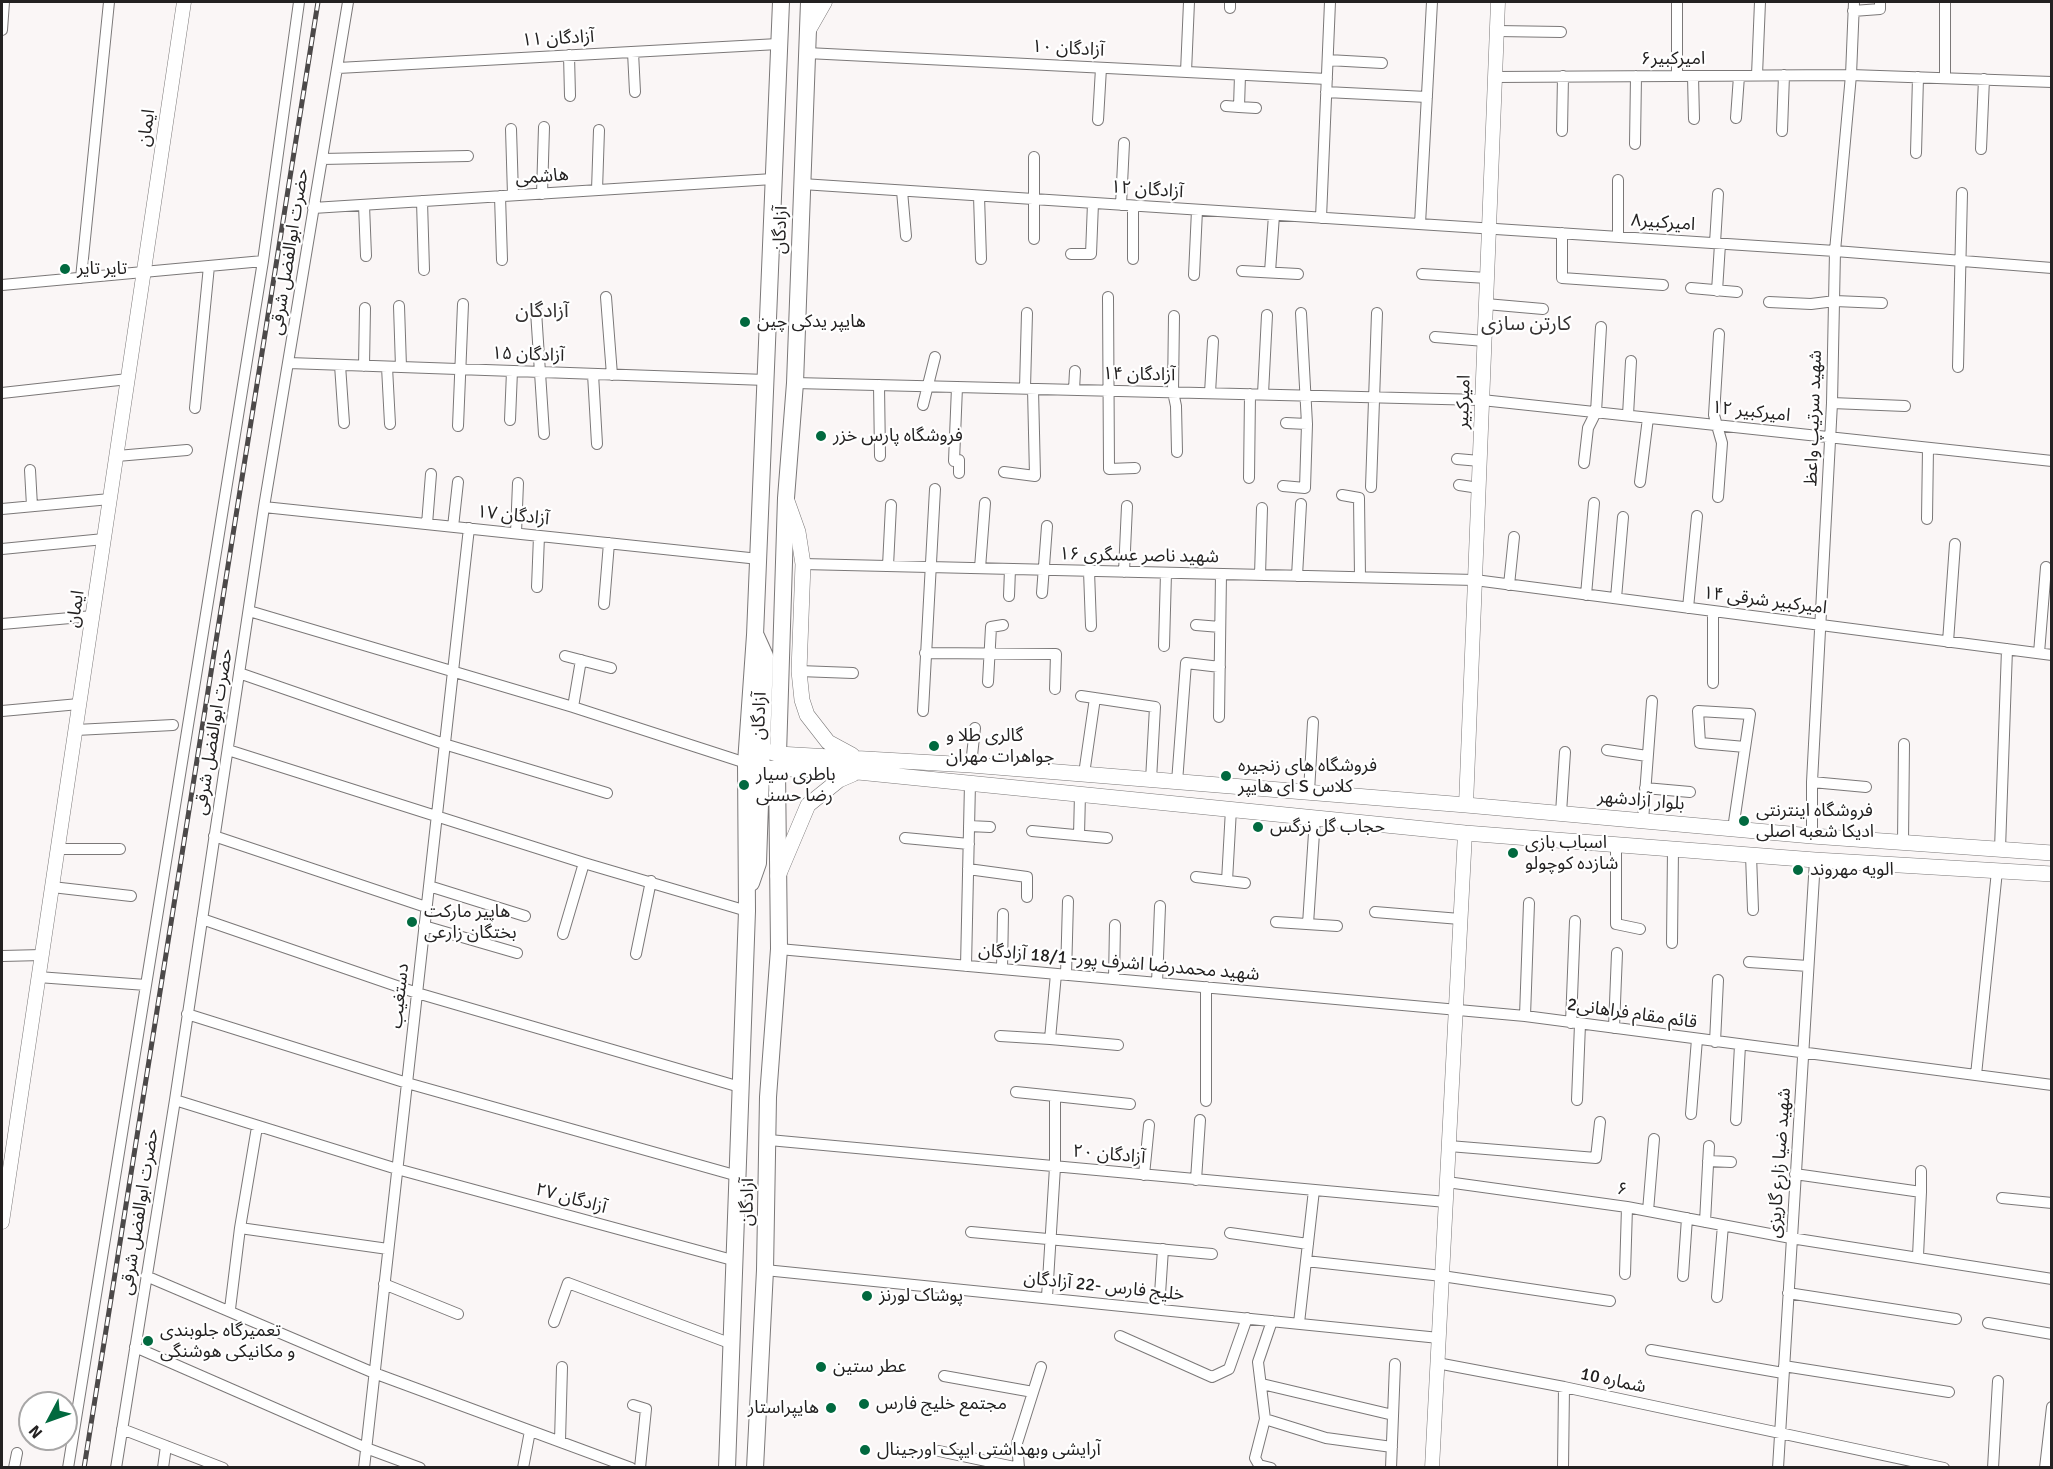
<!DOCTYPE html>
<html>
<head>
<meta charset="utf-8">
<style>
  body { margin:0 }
  #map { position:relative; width:2053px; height:1469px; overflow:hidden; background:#faf6f6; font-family:Signika,sans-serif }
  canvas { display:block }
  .frame { position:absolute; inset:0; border:3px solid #232121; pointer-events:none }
  .north { position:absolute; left:18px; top:1391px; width:60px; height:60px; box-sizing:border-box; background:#fff; border:2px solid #a7a6a6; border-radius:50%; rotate:229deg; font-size:16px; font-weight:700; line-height:24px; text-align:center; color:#232121 }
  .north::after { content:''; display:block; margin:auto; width:21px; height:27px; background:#01693f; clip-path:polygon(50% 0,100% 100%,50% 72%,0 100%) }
</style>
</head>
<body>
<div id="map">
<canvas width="2053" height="1469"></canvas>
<div class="frame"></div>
<div class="north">N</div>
</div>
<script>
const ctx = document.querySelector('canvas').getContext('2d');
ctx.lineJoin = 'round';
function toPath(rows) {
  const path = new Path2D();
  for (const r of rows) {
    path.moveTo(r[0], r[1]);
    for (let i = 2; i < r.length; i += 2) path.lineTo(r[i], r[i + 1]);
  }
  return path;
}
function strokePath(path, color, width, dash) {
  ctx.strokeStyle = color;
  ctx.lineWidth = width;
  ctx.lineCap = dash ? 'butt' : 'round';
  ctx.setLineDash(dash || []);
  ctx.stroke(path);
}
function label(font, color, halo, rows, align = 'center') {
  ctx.font = font + ' Signika,"Noto Sans Arabic",sans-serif';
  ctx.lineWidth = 4.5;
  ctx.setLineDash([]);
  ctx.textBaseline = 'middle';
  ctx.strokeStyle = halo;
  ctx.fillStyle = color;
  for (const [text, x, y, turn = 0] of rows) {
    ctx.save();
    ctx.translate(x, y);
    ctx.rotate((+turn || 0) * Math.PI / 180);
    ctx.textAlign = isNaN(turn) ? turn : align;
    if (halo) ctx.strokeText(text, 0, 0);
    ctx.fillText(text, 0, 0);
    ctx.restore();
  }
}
const minor = toPath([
  [1945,2,1945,78],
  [1230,8,1230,2],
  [1853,11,1880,9,1880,2],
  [2,30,4,2],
  [1497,31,1561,32],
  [633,52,635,92],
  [807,53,1327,79],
  [569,55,570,96],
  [1328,60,1382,63],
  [338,68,778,44],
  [1186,72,1189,2],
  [1757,75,1760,2],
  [1677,76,1677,2],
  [1693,76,1694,119],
  [1495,77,1851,75,2052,82],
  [1326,92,1427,97],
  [1226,106,1239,107,1240,75],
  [1239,107,1256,108],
  [1736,118,1739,76],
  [1098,120,1101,68],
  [511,129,513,195],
  [1562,131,1563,76],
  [1782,131,1784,75],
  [1635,144,1636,76],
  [1981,149,1984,79],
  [1916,153,1918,77],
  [322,159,468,156],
  [1618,180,1618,237],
  [802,184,1835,251,2052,268],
  [597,190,599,130],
  [902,191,906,236],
  [542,194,544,127],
  [500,196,502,260],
  [979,196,981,259],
  [422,201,424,270],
  [364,205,366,256],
  [1121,205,1124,143],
  [1133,206,1133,259],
  [313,208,773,179],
  [1321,218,1330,2],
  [1420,224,1432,2],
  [1562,233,1562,278,1663,285],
  [1034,239,1034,157],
  [1715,243,1718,194],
  [1071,254,1091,254,1093,203],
  [1242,271,1298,274],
  [1270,272,1274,215],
  [1422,274,1487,278],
  [1194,275,1197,210],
  [81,278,109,2],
  [2,285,263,261],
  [1691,288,1737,292],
  [1717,291,1720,244],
  [606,297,612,375],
  [1108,297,1109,469,1135,468],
  [1769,302,1811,304,1835,301,1882,303],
  [1486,304,1543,309],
  [399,306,401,367],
  [536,311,544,434],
  [1174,316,1173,392,1176,406,1177,452],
  [1435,337,1485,341],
  [289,363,766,380],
  [340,365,344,423],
  [364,366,365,308],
  [387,367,390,424],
  [1958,367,1962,193],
  [593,374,597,444],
  [795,383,1482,400,2052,461],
  [879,385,880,456],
  [957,387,954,461,959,460,959,473],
  [1025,388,1027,313],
  [1074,390,1075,371],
  [2,393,128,379],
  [1210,393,1213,341],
  [1263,394,1267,315],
  [1832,403,1905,406],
  [923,405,935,357],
  [195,408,209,266],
  [1628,415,1631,361],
  [510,420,512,371],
  [1286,423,1307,424],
  [458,426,463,304],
  [117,456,187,450],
  [1457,459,1480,461],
  [1584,463,1588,428,1596,412,1601,327],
  [30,470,32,506],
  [1004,472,1035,476,1033,389],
  [1249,478,1250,394],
  [1640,482,1648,418],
  [1459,485,1479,488],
  [1283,486,1305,488,1307,424,1301,313],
  [1371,487,1377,313],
  [1342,495,1359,498,1360,577],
  [1718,497,1722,443,1714,415,1719,334],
  [264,507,759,559],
  [2,509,110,499],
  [1927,519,1928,448],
  [427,524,431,474],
  [453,527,458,482],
  [516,533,518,483],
  [2,549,104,539],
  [803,564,1475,580,2052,655],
  [888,566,891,505],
  [980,568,985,503],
  [1089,571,1091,626],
  [1124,572,1127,506],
  [1260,575,1262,508],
  [1297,576,1301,504],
  [1509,585,1514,537],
  [537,587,539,536],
  [1042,593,1047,526],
  [1586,595,1594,503],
  [1009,596,1010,569],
  [1616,598,1623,517],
  [604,604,609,543],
  [1688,608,1697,516],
  [249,611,573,707,746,763],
  [2,624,93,616],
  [1196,625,1220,627],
  [1948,642,1955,544],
  [1164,646,1166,573],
  [925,653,1056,654,1055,689],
  [2039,653,2046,567],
  [565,656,611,668],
  [799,671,853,673],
  [239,673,444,744,607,793],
  [988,682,991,627,1003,625],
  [1713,683,1713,611],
  [1081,696,1155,707,1151,780],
  [573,707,581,660],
  [2,711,79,704],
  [923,711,935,489],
  [1219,717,1221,574],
  [76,730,173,725],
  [228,750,584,863,747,911],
  [1607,750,1647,756],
  [971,765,975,728],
  [1084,774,1095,698],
  [1177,782,1186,663,1220,667],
  [1812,782,1866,787],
  [1645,788,1690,792],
  [1309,792,1313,722],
  [1561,813,1565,752],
  [1643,821,1652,701],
  [969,826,990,827],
  [1733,829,1750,714,1698,711,1700,743,1745,747],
  [1032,831,1107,838],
  [1079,835,1080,794],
  [214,836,426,907],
  [1812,836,1812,782,1832,403,1835,251,1851,75,1854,2],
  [905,838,969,844],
  [1903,842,1904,744],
  [1616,844,1616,924,1640,929],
  [58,849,120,849],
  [2000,849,2007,649],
  [1751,855,1753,910],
  [968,869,1027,877,1027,897],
  [1196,877,1245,883],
  [1227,881,1231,809],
  [429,886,525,916],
  [52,887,131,896],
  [1375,912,1460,919],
  [202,919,417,993,740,1087],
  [1276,922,1337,926],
  [1308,924,1315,818],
  [424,926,517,953],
  [563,934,584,863],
  [1672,943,1673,849],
  [779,949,1525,1016,2052,1085],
  [636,954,651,881],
  [2,956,42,955],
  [1749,962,1808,966],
  [966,966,970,783],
  [1002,969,1003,914],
  [1066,975,1068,901],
  [38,977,146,985],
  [1114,979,1115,925],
  [1157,983,1160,906],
  [1206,987,1206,1101],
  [187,1014,407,1083,738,1176],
  [1525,1016,1529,903],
  [1571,1023,1575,921],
  [1614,1028,1617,953],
  [1000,1036,1050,1039,1056,974],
  [1050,1039,1118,1045],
  [1715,1042,1718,980],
  [1976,1075,1997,871],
  [1016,1092,1055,1096,1055,1167,1047,1297],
  [1055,1096,1130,1104],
  [175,1100,397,1169,736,1261],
  [1577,1100,1580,1024],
  [1691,1114,1697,1039],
  [1736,1120,1740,1045],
  [257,1127,240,1228,388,1249],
  [769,1140,1446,1202],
  [1449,1146,1596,1158,1600,1122],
  [1708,1161,1731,1162],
  [1795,1174,1921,1192,1918,1256],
  [1144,1175,1149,1125],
  [1196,1180,1200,1120],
  [1447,1182,1627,1207,1791,1238,2052,1279],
  [1921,1192,1921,1171],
  [2002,1198,2052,1203],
  [1648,1211,1654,1139],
  [1705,1222,1709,1146],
  [971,1232,1212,1254],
  [1230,1233,1308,1244],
  [1306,1261,1442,1276,1610,1301],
  [765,1270,1439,1338],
  [1625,1274,1627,1207],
  [146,1276,374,1373,631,1468],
  [1683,1276,1687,1218],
  [384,1284,458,1314],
  [1788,1293,1956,1319],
  [1717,1297,1723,1225],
  [230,1309,240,1228],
  [1159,1309,1163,1249],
  [554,1322,568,1283,732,1344],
  [1299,1323,1314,1190],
  [1988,1323,2052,1334],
  [1120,1336,1212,1377,1229,1369,1247,1318],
  [135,1347,366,1448,420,1468],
  [1651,1350,1783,1373],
  [1437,1363,1564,1387,1944,1468],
  [1784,1366,1949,1392],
  [944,1376,1033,1392],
  [1262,1384,1393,1415],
  [633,1405,646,1409,640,1468],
  [1265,1419,1326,1438,1392,1447],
  [122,1429,223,1468],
  [560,1441,562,1367],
  [939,1451,1019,1468],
  [14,1468,17,1453],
  [68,1468,263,261,299,2],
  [116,1468,175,1100,264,507,348,2],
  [163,1468,166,1446],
  [364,1468,469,528],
  [523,1468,530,1431],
  [1019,1468,1017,1443,1041,1367],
  [1271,1468,1259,1465,1255,1458,1265,1419,1258,1362,1272,1321],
  [1391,1468,1395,1364],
  [1563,1468,1564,1387],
  [1778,1468,1815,860],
  [1993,1468,1998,1381],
  [2045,1468,2052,1407]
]);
const tertiary = toPath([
  [809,30,825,2],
  [1466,805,1498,2],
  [2,1222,184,2],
  [1432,1468,1465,833]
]);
const secondary = toPath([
  [787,501,798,532,803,564,799,671,802,700,807,715,828,742,852,755],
  [766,751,778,754,971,765,1466,805,1812,836,2052,853],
  [766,768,858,772,1465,833,1815,860,2052,874],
  [778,876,808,805,839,780,853,774]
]);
const primary = toPath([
  [778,754,786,498,795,383,809,2],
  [751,883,758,863,765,656,756,636],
  [727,1468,747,911,746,763,755,635,781,2],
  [755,1468,765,1270,768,1097,779,949,777,769]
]);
strokePath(minor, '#7b7878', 12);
strokePath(tertiary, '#7b7878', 15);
strokePath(secondary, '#7b7878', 16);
strokePath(primary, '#7b7878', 18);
strokePath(minor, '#fff', 10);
strokePath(tertiary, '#fff', 14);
strokePath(secondary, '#fff', 15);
strokePath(primary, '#fff', 16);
const rail = toPath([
  [84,1468,318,2]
]);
strokePath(rail, '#4c4949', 5);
strokePath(rail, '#fff', 3, [9]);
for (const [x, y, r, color] of [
  [65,269,6,"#01693f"],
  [745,322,6,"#01693f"],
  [821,436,6,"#01693f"],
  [934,746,6,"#01693f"],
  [1226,776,6,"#01693f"],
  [744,785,6,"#01693f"],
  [1744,821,6,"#01693f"],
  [1258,827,6,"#01693f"],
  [1513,853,6,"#01693f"],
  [1798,870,6,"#01693f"],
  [412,922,6,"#01693f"],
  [867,1296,6,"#01693f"],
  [148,1341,6,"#01693f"],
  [821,1367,6,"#01693f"],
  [864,1404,6,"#01693f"],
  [831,1408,6,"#01693f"],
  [865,1450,6,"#01693f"]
]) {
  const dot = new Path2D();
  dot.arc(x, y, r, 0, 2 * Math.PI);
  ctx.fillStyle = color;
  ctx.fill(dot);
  strokePath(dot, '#fff', 2);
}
label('18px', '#232121', '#fff', [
  ["۱۱ آزادگان",558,39,-3],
  ["۱۰ آزادگان",1068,49,3],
  ["امیرکبیر۶",1673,59],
  ["ایمان",147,128,-82],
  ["هاشمی",542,177,-4],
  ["۱۲ آزادگان",1147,190,4],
  ["امیرکبیر۸",1663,223,4],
  ["آزادگان",781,230,-88],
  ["حضرت ابوالفضل شرقی",290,252,-81],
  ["۱۵ آزادگان",528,355,2],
  ["۱۴ آزادگان",1139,375,1],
  ["امیرکبیر",1464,402,-88],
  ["امیرکبیر ۱۲",1751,412,6],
  ["شهید سرتیپ واعظ",1814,418,-88],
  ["۱۷ آزادگان",513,516,6],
  ["۱۶ شهید ناصر عسگری",1139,556,1],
  ["۱۴ امیرکبیر شرقی",1765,601,7],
  ["ایمان",76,609,-81],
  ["آزادگان",760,716,-88],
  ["حضرت ابوالفضل شرقی",214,732,-81],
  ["بلوار آزادشهر",1641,801,5],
  ["شهید محمدرضا اشرف پور- 18/1 آزادگان",1119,963,5],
  ["دستغیب",400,996,-84],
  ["2قائم مقام فراهانی",1632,1014,8],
  ["۲۰ آزادگان",1109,1155,5],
  ["شهید ضیا زارع گاریزی",1780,1163,-86],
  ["۶",1622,1190,9],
  ["۲۷ آزادگان",571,1199,15],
  ["آزادگان",748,1202,-89],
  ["حضرت ابوالفضل شرقی",140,1212,-81],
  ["خلیج فارس -22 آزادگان",1104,1287,6],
  ["شماره 10",1613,1381,12]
]);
label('18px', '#232121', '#fff', [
  ["تایر تایر",77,269],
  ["هایپر یدکی چین",757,322],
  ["فروشگاه پارس خزر",833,436],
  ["گالری طلا و",946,736],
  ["جواهرات مهران",946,757],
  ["فروشگاه های زنجیره",1238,766],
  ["ای هایپر S کلاس",1238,787],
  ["باطری سیار",756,775],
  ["رضا حسنی",756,796],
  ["فروشگاه اینترنتی",1756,811],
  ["ادیکا شعبه اصلی",1756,832],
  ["حجاب گل نرگس",1270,827],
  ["اسباب بازی",1525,843],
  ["شازده کوچولو",1525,864],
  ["الویه مهروند",1810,870],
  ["هاپیر مارکت",424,912],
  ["بختگان زارعی",424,933],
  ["پوشاک لورنز",879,1296],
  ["تعمیرگاه جلوبندی",160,1331],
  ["و مکانیکی هوشنگی",160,1352],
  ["عطر ستین",833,1367],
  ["مجتمع خلیج فارس",876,1404],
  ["هایپراستار",819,1408,"right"],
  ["آرایشی وبهداشتی ایپک اورجینال",877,1450]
], 'left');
label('20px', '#353232', '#fff', [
  ["آزادگان",542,312],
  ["کارتن سازی",1526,325]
]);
</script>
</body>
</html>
